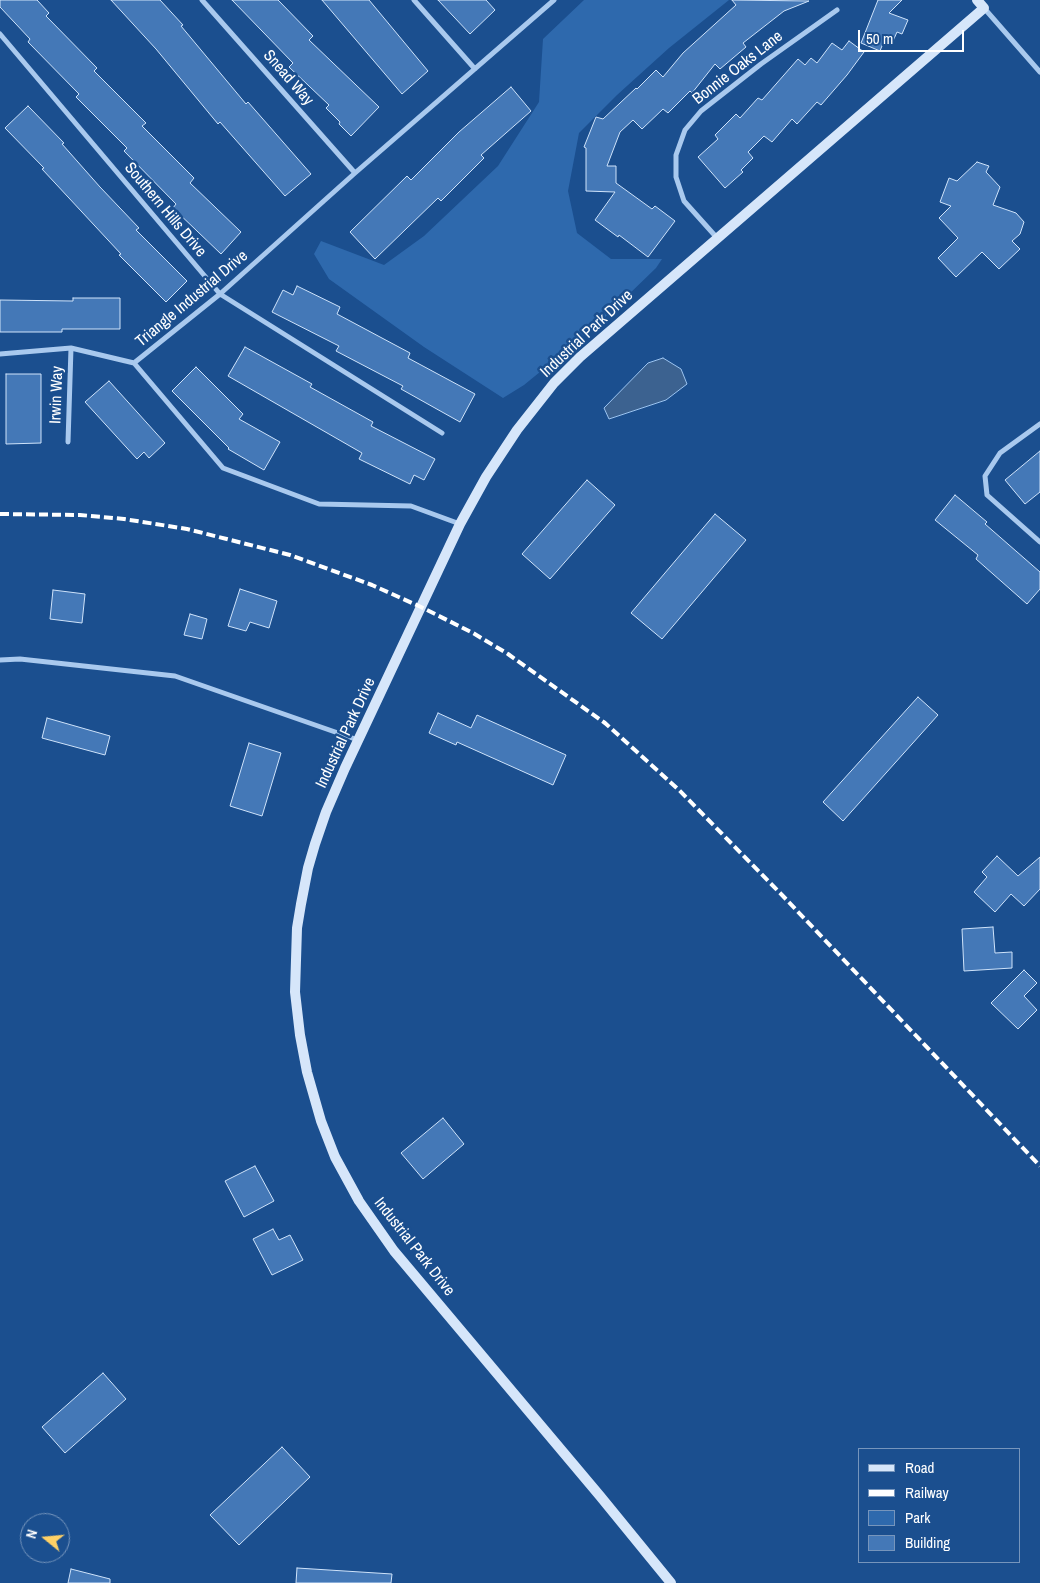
<!DOCTYPE html>
<html>
<head>
<meta charset="utf-8">
<style>
  body { margin:0 }
  #map { position:relative; width:1040px; height:1583px; overflow:hidden; background:#1b4f8f; font-family:"Archivo Narrow",sans-serif }
  canvas { display:block }
  .legend { position:absolute; left:858px; top:1448px; width:162px; height:115px; box-sizing:border-box; background:#1b4f8f; border:1px solid #7695bc; margin:0; padding:6px 9px; list-style:none; font-size:15px; color:#fff }
  .legend li { display:flex; align-items:center; gap:10px; height:25px }
  .legend b { width:25px; border:1px solid #7695bc }
  .north { position:absolute; left:20px; top:1513px; width:50px; height:50px; box-sizing:border-box; background:#1b4f8f; border:1px solid #7695bc; border-radius:50%; rotate:287deg; font-size:14px; font-weight:700; line-height:20px; text-align:center; color:#fff }
  .north::after { content:''; display:block; margin:auto; width:18px; height:22px; background:#ffd166; clip-path:polygon(50% 0,100% 100%,50% 72%,0 100%) }
  .scale { position:absolute; left:858px; top:30px; width:106px; height:22px; box-sizing:border-box; border:2px solid #fff; border-top:0; padding-left:6px; font-size:15px; line-height:18px; white-space:nowrap; color:#fff; -webkit-text-stroke:4px #1b4f8f; paint-order:stroke }
</style>
</head>
<body>
<div id="map">
<canvas width="1040" height="1583"></canvas>
<ul class="legend">
<li><b style="height:6px;background:#d6e6fa"></b>Road</li>
<li><b style="height:6px;background:#fff"></b>Railway</li>
<li><b style="height:14px;background:#2e69ad"></b>Park</li>
<li><b style="height:14px;background:#4478b7"></b>Building</li>
</ul>
<div class="north">N</div>
<div class="scale">50 m</div>
</div>
<script>
const ctx = document.querySelector('canvas').getContext('2d');
ctx.lineJoin = 'round';
function fill(path, color) {
  ctx.fillStyle = color;
  ctx.fill(path, 'evenodd');
}
function toPath(rows) {
  const path = new Path2D();
  for (const r of rows) {
    path.moveTo(r[0], r[1]);
    for (let i = 2; i < r.length; i += 2) path.lineTo(r[i], r[i + 1]);
  }
  return path;
}
function strokePath(path, color, width, dash) {
  ctx.strokeStyle = color;
  ctx.lineWidth = width;
  ctx.lineCap = dash ? 'butt' : 'round';
  ctx.setLineDash(dash || []);
  ctx.stroke(path);
}
function label(font, color, halo, rows, align = 'center') {
  ctx.font = font + ' "Archivo Narrow",sans-serif';
  ctx.lineWidth = 5;
  ctx.setLineDash([]);
  ctx.textBaseline = 'middle';
  ctx.strokeStyle = halo;
  ctx.fillStyle = color;
  for (const [text, x, y, turn = 0] of rows) {
    ctx.save();
    ctx.translate(x, y);
    ctx.rotate((+turn || 0) * Math.PI / 180);
    ctx.textAlign = isNaN(turn) ? turn : align;
    if (halo) ctx.strokeText(text, 0, 0);
    ctx.fillText(text, 0, 0);
    ctx.restore();
  }
}
fill(toPath([
  [584,0,729,0,669,48,617,95,579,133,568,191,577,233,611,259,662,259,656,268,595,327,524,385,503,398,424,347,329,279,314,254,321,241,384,265,424,236,498,166,539,102,543,39]
]), '#2e69ad');
const water = toPath([
  [663,358,681,369,687,384,666,400,609,419,604,408,648,363,663,358]
]);
fill(water, '#3c6290');
strokePath(water, '#9cc4f0', 1);
const building = toPath([
  [0,0,37,0,49,13,46,16,97,68,94,71,146,123,142,126,194,178,190,183,241,232,221,254,173,208,176,204,124,151,127,148,76,97,79,94,28,42,30,39,0,7,0,0],
  [111,0,160,0,183,25,181,26,246,104,248,102,311,174,285,196,220,122,218,124,156,49,111,0],
  [232,0,278,0,313,36,309,40,379,107,351,136,339,124,340,122,326,108,329,105,289,67,293,63,232,0],
  [322,0,369,0,428,71,402,94,322,0],
  [438,0,486,0,495,10,470,34,438,0],
  [732,0,809,1,784,11,743,43,746,47,720,69,715,64,692,93,690,91,668,113,663,109,642,129,633,120,620,132,607,166,616,166,616,183,652,209,655,206,675,221,648,257,619,235,618,237,595,220,615,192,586,191,586,148,584,147,596,117,603,119,636,88,637,89,656,70,663,77,683,53,736,5,732,0],
  [878,0,902,0,889,13,908,20,902,34,897,32,893,41,885,38,880,51,861,43,878,0],
  [849,41,864,52,847,75,821,105,817,102,797,124,792,119,772,142,764,136,748,152,753,158,741,170,743,172,725,188,698,157,718,139,715,135,736,114,740,118,758,98,762,100,798,59,805,65,811,58,817,63,832,43,842,50,849,41],
  [511,87,531,111,481,155,484,158,441,201,438,198,375,259,350,232,407,176,411,180,459,132,511,87],
  [28,106,64,143,62,144,100,187,139,228,136,230,187,281,166,302,119,255,121,254,42,169,44,168,5,128,28,106],
  [977,162,989,166,986,172,1000,187,993,205,1016,213,1024,222,1020,234,1012,241,1020,249,999,269,982,252,956,277,938,258,958,238,939,218,951,206,940,202,949,178,957,181,977,162],
  [297,286,340,307,337,314,410,353,408,358,475,394,460,422,401,389,403,386,336,351,339,346,272,312,283,290,293,295,297,286],
  [73,298,120,298,120,329,62,329,62,332,0,332,0,300,73,301,73,298],
  [245,347,312,384,310,387,373,422,371,426,435,459,424,480,414,475,410,484,359,459,362,453,228,376,245,347],
  [196,367,243,414,239,419,280,442,264,470,228,449,229,448,172,391,196,367],
  [6,374,41,374,41,443,6,444,6,374],
  [109,381,165,443,149,458,144,452,137,459,85,402,109,381],
  [1040,451,1040,492,1025,504,1005,480,1040,451],
  [587,480,615,505,550,579,522,554,587,480],
  [955,495,987,522,985,524,1040,572,1040,589,1027,604,976,559,978,555,935,520,955,495],
  [715,514,746,540,662,639,631,613,715,514],
  [240,589,277,601,269,628,250,622,246,631,228,626,240,589],
  [53,590,85,594,82,623,50,619,53,590],
  [190,614,207,619,202,639,184,635,190,614],
  [918,697,938,715,843,821,823,802,918,697],
  [438,713,471,728,477,715,566,755,553,785,457,742,456,745,429,733,438,713],
  [47,718,110,736,105,755,42,738,47,718],
  [249,743,281,753,262,816,230,806,249,743],
  [997,856,1018,876,1040,857,1040,889,1024,906,1011,894,995,912,974,892,987,877,982,872,997,856],
  [993,927,995,953,1012,952,1012,968,964,971,962,929,993,927],
  [1024,970,1037,983,1024,996,1037,1010,1018,1029,991,1003,1024,970],
  [443,1118,464,1144,423,1179,401,1153,443,1118],
  [255,1166,274,1201,244,1217,225,1181,255,1166],
  [273,1229,279,1240,290,1235,303,1260,272,1275,253,1239,273,1229],
  [103,1373,126,1399,65,1453,42,1427,103,1373],
  [282,1447,310,1477,239,1545,210,1515,282,1447],
  [297,1568,392,1574,391,1583,296,1583,297,1568],
  [71,1569,110,1579,110,1583,68,1583,71,1569]
]);
fill(building, '#4478b7');
strokePath(building, '#cfe3fa', 1);
strokePath(toPath([
  [202,0,355,173],
  [414,0,475,69],
  [984,8,1040,72],
  [0,34,220,294,442,433],
  [718,239,684,201,676,177,676,155,685,130,701,111,761,64,837,10],
  [0,354,71,348,134,363],
  [1040,424,1000,453,985,476,987,495,1040,542],
  [68,442,71,348],
  [460,524,411,506,319,504,223,468,134,363,220,294,355,173,554,0],
  [0,660,20,659,175,676,358,740]
]), '#a9c9ee', 5);
strokePath(toPath([
  [671,1583,600,1496,394,1251,359,1201,335,1157,321,1121,307,1072,300,1035,295,992,297,928,301,904,308,868,315,844,326,812,345,768,460,524,486,477,517,430,554,383,580,357,984,8,977,0]
]), '#d6e6fa', 10);
strokePath(toPath([
  [0,514,80,515,124,519,187,529,290,555,372,585,421,607,473,633,508,654,605,723,679,790,782,895,1040,1166]
]), '#fff', 4, [9, 4]);
label('16px', '#fff', '#1b4f8f', [
  ["Bonnie Oaks Lane",738,68,-38],
  ["Snead Way",288,78,49],
  ["Southern Hills Drive",165,210,50],
  ["Triangle Industrial Drive",192,299,-40],
  ["Industrial Park Drive",587,334,-43],
  ["Irwin Way",57,395,-88],
  ["Industrial Park Drive",346,733,-65],
  ["Industrial Park Drive",414,1247,52]
]);
</script>
</body>
</html>
